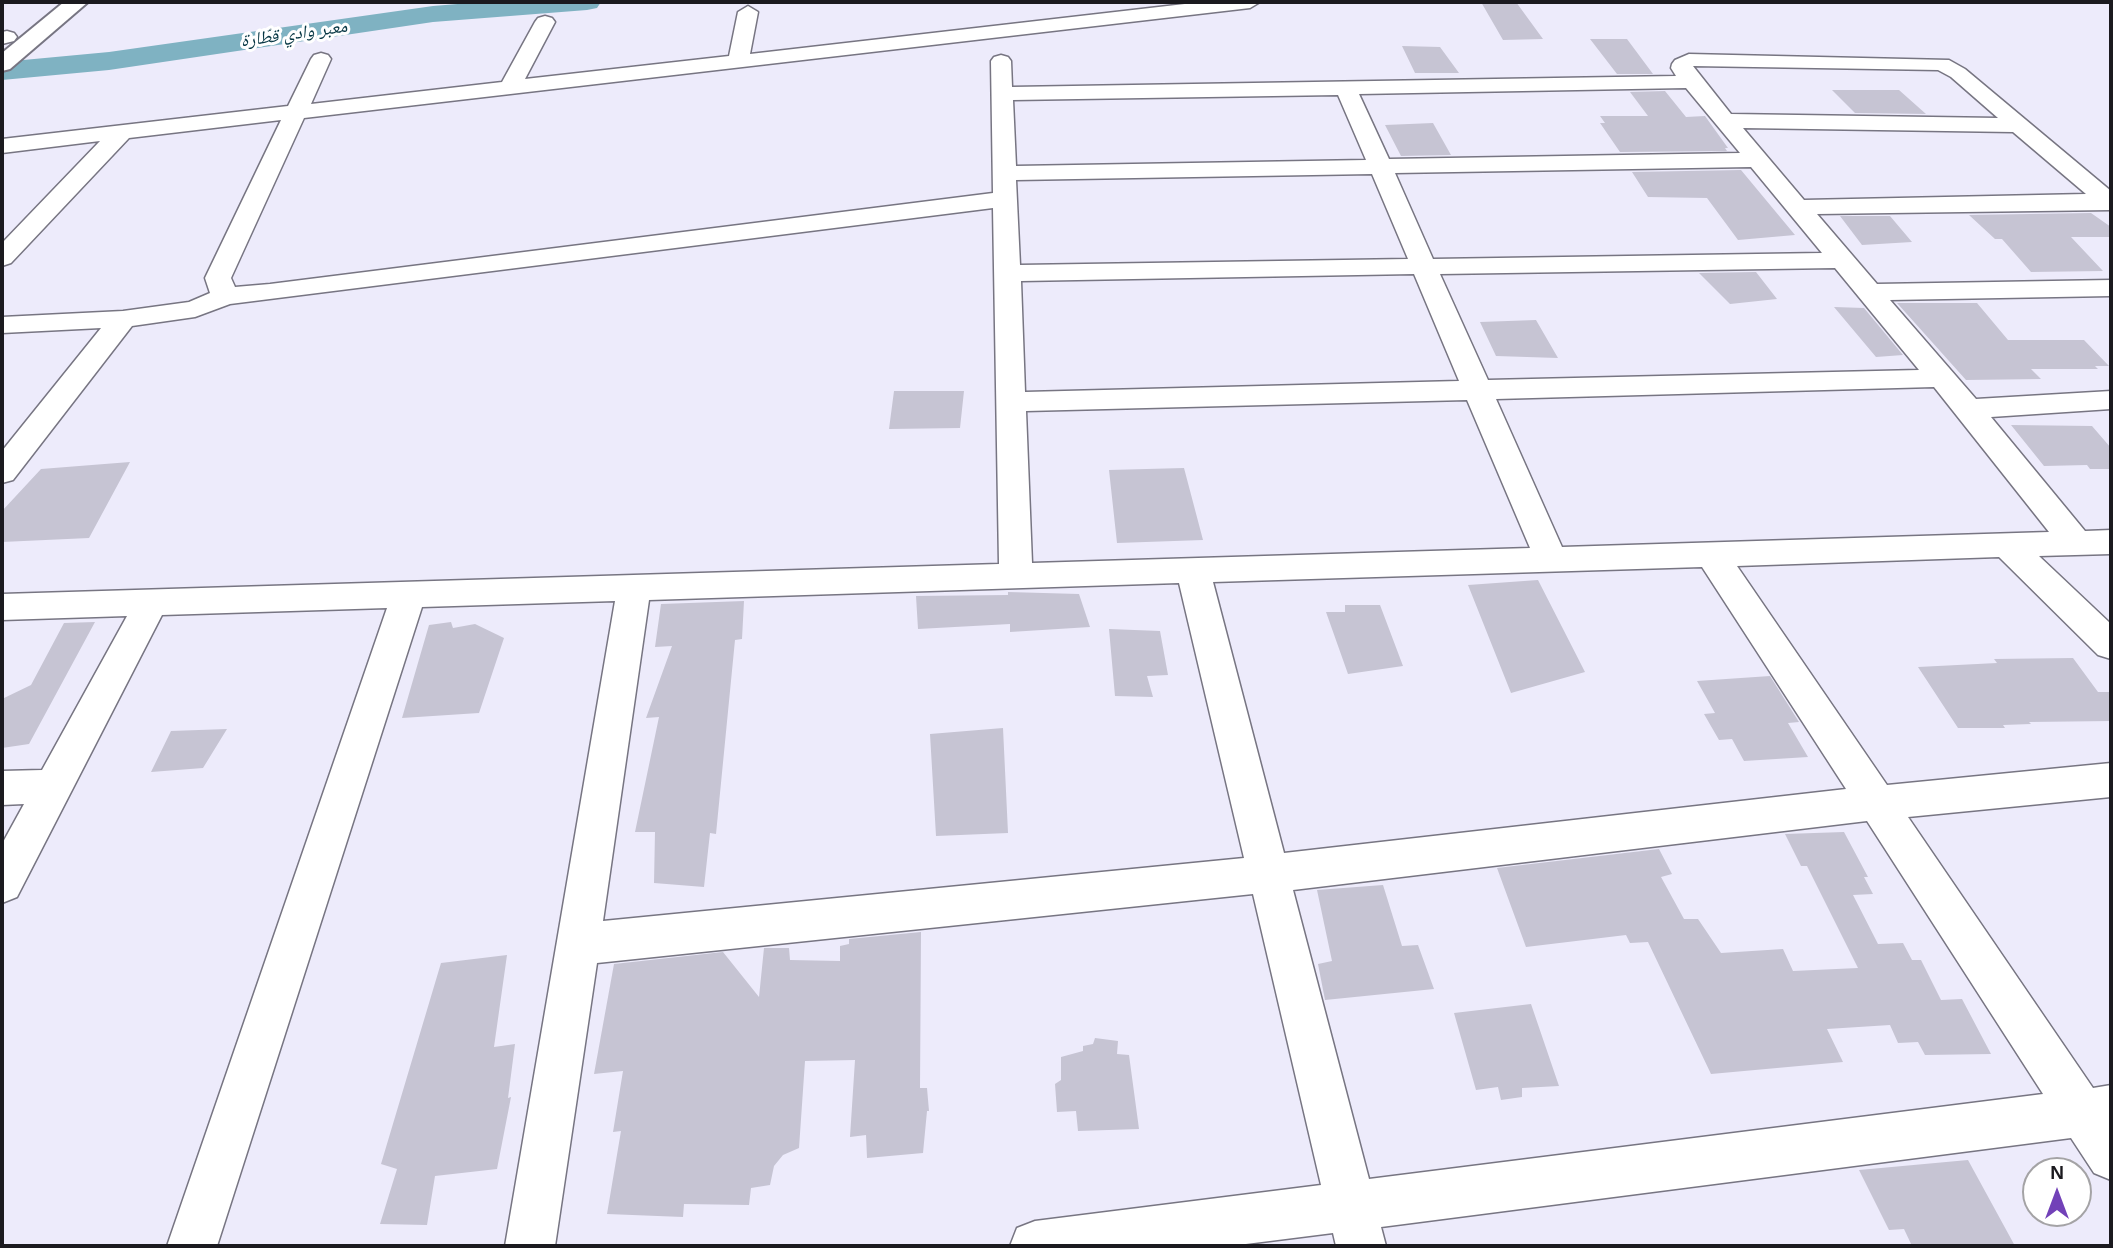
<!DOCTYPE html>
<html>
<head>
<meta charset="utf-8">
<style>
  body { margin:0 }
  #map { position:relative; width:2113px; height:1248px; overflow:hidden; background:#edebfb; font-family:Arial,sans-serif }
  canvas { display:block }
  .frame { position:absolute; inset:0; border:4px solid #1b1a1f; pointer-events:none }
  .north { position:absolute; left:2022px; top:1157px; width:70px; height:70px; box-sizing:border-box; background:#fff; border:2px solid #a4a3a5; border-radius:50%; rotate:0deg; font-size:19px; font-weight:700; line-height:28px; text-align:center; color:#1b1a1f }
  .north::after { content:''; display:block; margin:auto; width:24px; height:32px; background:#7241b8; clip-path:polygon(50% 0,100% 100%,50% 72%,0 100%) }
</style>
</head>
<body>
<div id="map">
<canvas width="2113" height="1248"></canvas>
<div class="frame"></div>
<div class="north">N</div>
</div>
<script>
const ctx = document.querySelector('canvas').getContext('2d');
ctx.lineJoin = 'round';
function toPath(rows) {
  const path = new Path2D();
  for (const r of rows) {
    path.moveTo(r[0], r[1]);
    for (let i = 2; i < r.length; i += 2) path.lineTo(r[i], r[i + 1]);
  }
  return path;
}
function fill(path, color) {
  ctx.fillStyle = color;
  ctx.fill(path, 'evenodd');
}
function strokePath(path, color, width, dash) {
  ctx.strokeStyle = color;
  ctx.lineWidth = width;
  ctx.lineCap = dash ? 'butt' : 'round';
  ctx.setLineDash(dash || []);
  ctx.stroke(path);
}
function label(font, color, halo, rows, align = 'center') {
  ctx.font = font + ' Arial,"Noto Naskh Arabic",sans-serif';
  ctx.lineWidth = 6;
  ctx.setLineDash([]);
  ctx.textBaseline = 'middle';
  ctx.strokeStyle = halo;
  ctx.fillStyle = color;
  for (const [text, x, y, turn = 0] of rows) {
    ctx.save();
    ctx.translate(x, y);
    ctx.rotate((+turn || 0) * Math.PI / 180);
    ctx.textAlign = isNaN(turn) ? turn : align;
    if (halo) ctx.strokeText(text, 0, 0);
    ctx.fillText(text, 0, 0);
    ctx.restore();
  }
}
fill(toPath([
  [482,2,601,2,597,8,587,10,433,22,109,70,2,80,2,62,109,52,433,6,482,2]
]), '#7fb2c2');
fill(toPath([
  [1481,2,1516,2,1543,39,1503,40],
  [1590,39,1627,39,1653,74,1617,74],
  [1402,46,1440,47,1459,73,1415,73],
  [1832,90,1899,90,1926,114,1855,113],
  [1665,91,1686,117,1705,116,1728,148,1725,148,1727,151,1620,152,1600,123,1605,123,1600,116,1648,116,1630,92],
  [1433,123,1451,155,1401,156,1385,125],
  [1741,170,1795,235,1738,240,1707,198,1648,197,1632,172],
  [2091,213,2111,227,2111,237,2071,237,2103,271,2031,272,2002,239,1995,239,1969,215],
  [1840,216,1890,216,1912,242,1862,245],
  [1756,272,1777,299,1730,304,1699,273],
  [1897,303,1977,303,2008,340,2084,340,2109,366,2095,366,2098,369,2031,369,2041,379,1966,380],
  [1834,307,1864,308,1903,355,1876,357],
  [1536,320,1558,358,1496,356,1480,322],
  [894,391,964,391,960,428,889,429],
  [2011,425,2092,426,2111,448,2111,469,2090,469,2087,465,2044,466],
  [130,462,89,538,2,542,2,511,41,469],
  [1184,468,1203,540,1117,543,1109,470],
  [1538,580,1585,672,1511,693,1468,585],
  [1008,592,1079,594,1090,627,1010,632,1010,624,918,629,916,596,1008,595],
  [744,601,742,639,735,640,716,834,710,833,704,887,654,883,655,832,635,832,659,717,646,718,672,646,655,647,661,604],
  [1345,605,1380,605,1403,666,1348,674,1326,612,1345,612],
  [95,622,29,744,2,748,2,699,31,685,64,623],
  [451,622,453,628,475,624,504,638,479,713,402,718,429,625],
  [1109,629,1160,631,1168,675,1147,676,1153,697,1115,696],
  [2073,658,2098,692,2111,692,2111,721,2029,722,2031,724,2003,725,2005,728,1958,728,1918,667,1997,663,1994,659],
  [1770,676,1799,722,1788,723,1808,757,1744,761,1732,739,1719,740,1704,714,1715,713,1697,681],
  [1003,728,1008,833,936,836,930,734],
  [227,729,203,768,151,772,171,731],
  [1844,832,1868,877,1864,877,1873,894,1853,895,1878,944,1903,943,1912,960,1921,960,1941,1000,1962,999,1991,1054,1925,1055,1918,1042,1898,1043,1890,1025,1827,1029,1843,1062,1711,1074,1648,942,1630,943,1626,935,1526,947,1497,868,1659,849,1672,874,1661,877,1684,919,1698,919,1721,953,1783,949,1793,971,1858,968,1807,866,1801,866,1785,834],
  [1383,885,1402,946,1418,945,1434,989,1325,1000,1318,964,1332,961,1317,890],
  [921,932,920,1088,927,1088,929,1111,927,1111,923,1153,867,1158,866,1135,850,1137,855,1060,805,1061,799,1148,783,1155,774,1166,770,1185,751,1188,749,1205,684,1204,683,1217,607,1214,621,1131,613,1132,623,1071,594,1074,614,964,723,952,759,997,764,948,789,948,790,960,840,961,840,946,849,944,849,939],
  [507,955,494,1047,515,1044,508,1098,511,1097,497,1169,435,1176,427,1225,380,1224,397,1169,381,1164,441,963],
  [1531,1004,1559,1086,1522,1088,1522,1097,1501,1100,1498,1087,1476,1090,1454,1013],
  [1095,1038,1118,1041,1117,1054,1129,1055,1139,1129,1078,1131,1076,1111,1057,1112,1055,1084,1061,1080,1061,1057,1083,1051,1083,1046,1093,1044],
  [1968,1160,2015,1246,1912,1246,1904,1229,1889,1230,1859,1170]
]), '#c6c4d3');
const minor = toPath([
  [1202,2,1260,2,1250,8,304,118,231,278,235,287,270,284,993,193,991,61,994,57,1001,55,1008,57,1011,61,1012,87,1676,76,1671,68,1672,64,1675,60,1689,54,1949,60,1965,69,2111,191,2111,210,1817,214,1877,284,2111,280,2111,296,1890,300,1976,399,2111,391,2111,409,1991,417,2085,531,2111,530,2111,554,2039,556,2111,624,2111,659,2098,655,1999,557,1737,566,1887,785,2111,763,2111,797,1908,817,2093,1088,2111,1085,2111,1180,2094,1173,2071,1138,1381,1227,1386,1246,1336,1246,1333,1233,1230,1246,1010,1246,1017,1228,1035,1221,1321,1185,1253,894,597,963,555,1246,505,1246,615,601,422,607,217,1246,167,1246,387,608,162,615,17,897,2,903,2,844,24,804,2,805,2,771,42,770,127,616,2,620,2,594,999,564,993,208,230,304,195,317,132,326,13,480,2,483,2,451,101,328,2,333,2,317,123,311,189,302,210,293,205,278,281,120,129,138,11,263,2,266,2,243,100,141,2,153,2,139,288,106,311,59,314,55,321,53,328,55,331,59,311,104,502,82,535,22,538,18,545,16,552,18,555,22,525,79,729,56,738,12,748,6,758,12,750,54,1202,2],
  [1693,66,1938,70,1951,77,1998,118,1731,114,1693,66],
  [1686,88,1740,153,1389,159,1359,94,1686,88],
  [1338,95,1366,160,1016,166,1013,100,1338,95],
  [1743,128,2013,132,2086,194,1804,200,1743,128],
  [1751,167,1822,253,1433,259,1395,173,1751,167],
  [1372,174,1408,259,1020,265,1016,180,1372,174],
  [1835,268,1919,370,1488,380,1440,274,1835,268],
  [1414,274,1459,381,1025,392,1021,281,1414,274],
  [1934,387,2049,532,1562,547,1496,399,1934,387],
  [1467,400,1530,548,1032,563,1026,411,1467,400],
  [1702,567,1846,789,1284,853,1213,582,1702,567],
  [1179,583,1244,858,603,921,649,600,1179,583],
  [1867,821,2043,1094,1369,1179,1293,890,1867,821],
  [7,31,14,33,17,37,14,41,2,44,2,32,7,31]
]);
const major = toPath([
  [64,2,88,2,10,69,2,71,2,53,64,2]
]);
strokePath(minor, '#777582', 3);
strokePath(major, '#777582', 4);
fill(minor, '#fff');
fill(major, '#fff');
label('italic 18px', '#063643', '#fff', [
  ["معبر وادي قطّارة",294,34,-8]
]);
</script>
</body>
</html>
